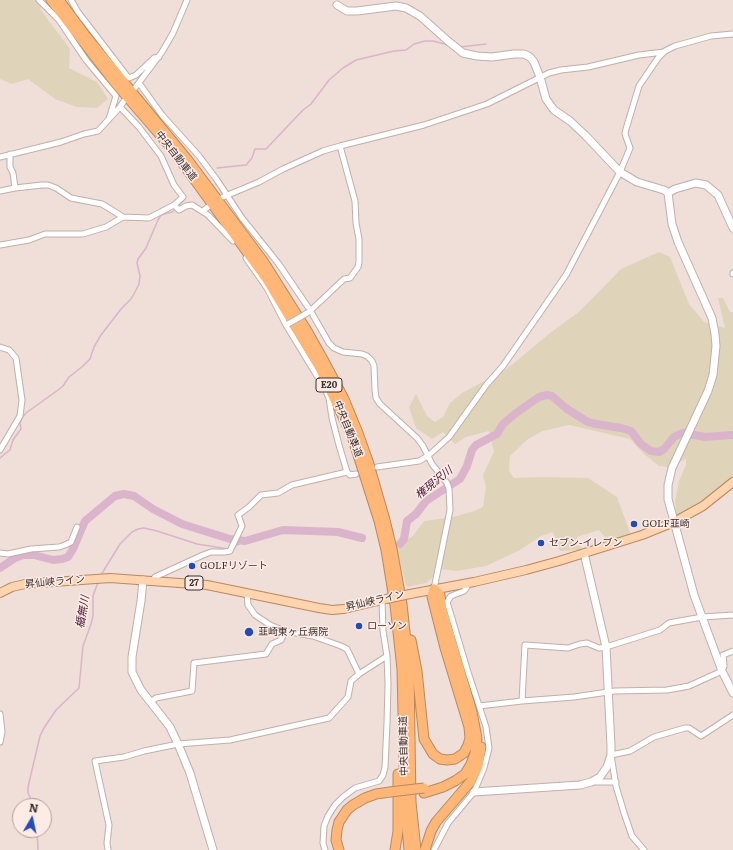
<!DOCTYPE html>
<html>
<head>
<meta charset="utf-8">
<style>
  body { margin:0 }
  #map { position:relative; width:733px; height:850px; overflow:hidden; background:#f0ded9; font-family:Literata,serif }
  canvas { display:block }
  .north { position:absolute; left:12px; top:798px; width:40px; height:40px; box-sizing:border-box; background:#feebe6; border:1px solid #aea09c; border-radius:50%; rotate:9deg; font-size:11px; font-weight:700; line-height:16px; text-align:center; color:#37302e }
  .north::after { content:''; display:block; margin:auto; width:14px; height:18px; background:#244ab8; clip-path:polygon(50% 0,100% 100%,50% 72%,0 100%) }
</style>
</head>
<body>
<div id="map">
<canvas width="733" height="850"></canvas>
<div class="north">N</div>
</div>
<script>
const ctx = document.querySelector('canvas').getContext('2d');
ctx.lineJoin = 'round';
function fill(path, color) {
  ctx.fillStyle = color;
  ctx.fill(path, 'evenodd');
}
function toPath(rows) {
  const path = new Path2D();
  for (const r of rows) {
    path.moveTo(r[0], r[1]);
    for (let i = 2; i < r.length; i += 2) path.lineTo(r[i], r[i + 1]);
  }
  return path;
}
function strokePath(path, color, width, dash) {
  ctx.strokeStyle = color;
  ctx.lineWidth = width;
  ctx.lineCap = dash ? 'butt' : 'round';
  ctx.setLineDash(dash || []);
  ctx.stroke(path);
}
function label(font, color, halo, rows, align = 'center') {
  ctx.font = font + ' Literata,"Noto Sans JP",serif';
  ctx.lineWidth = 3;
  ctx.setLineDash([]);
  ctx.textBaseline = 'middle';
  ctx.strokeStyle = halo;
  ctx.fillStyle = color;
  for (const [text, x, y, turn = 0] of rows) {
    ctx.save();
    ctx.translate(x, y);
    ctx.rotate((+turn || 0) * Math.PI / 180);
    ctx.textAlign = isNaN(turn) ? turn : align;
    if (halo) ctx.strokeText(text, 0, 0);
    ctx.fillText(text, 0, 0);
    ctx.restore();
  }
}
fill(toPath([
  [0,0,47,0,40,9,70,49,69,68,97,82,108,99,97,108,77,107,55,99,28,79,12,84,0,79],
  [659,252,670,257,689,304,704,322,725,328,718,298,723,298,730,312,733,312,733,482,677,516,675,502,679,481,686,465,686,459,669,467,659,466,644,454,630,439,569,425,543,431,528,439,510,456,509,471,514,478,542,477,588,478,617,497,631,535,608,541,599,530,577,537,582,550,560,551,553,532,541,536,520,550,486,566,457,571,442,569,426,583,407,587,395,546,413,536,424,521,453,517,474,511,483,507,486,487,483,475,494,452,489,431,466,437,455,444,443,432,432,439,416,428,409,407,416,394,427,416,435,422,443,417,450,403,462,393,508,368,550,333,580,311,621,269]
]), '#dfd4ba');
strokePath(toPath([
  [460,47,486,44],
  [217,168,246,165,252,158,255,149,266,149,303,110,311,104,329,80,343,68,356,60,394,51,406,50,414,44,425,41,433,41,448,45],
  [178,206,185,199],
  [0,458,10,450,13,440,21,429,20,423,22,418,26,413,58,390,63,386,69,377,83,366,90,359,94,347,101,335,121,309,131,299,135,292,139,284,140,276,137,263,138,259,146,248,158,220,161,215,172,212,176,209],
  [235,546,245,541],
  [101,575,120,544,132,532,138,529,144,528,157,531,197,544,228,549],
  [34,806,28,793,28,787,40,736,44,728,56,710,79,688,83,646,91,624,93,616,93,596,98,582],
  [37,830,38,850]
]), '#dab4ca', 1.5);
strokePath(toPath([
  [400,544,404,539,407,521,416,514,426,501,460,479,467,466,472,450,476,445,497,434,503,424,516,413,539,397,547,395,552,396,567,409,588,422,596,424,621,428,631,431,641,444,651,451,659,452,664,449,674,437,680,434,684,433,705,437,733,435],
  [0,568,15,558,23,555,34,555,53,560,62,559,68,557,73,549,85,521,115,496,124,494,134,496,153,509,182,524,230,539,245,541,283,530,338,532,362,538]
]), '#dab4ca', 8);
const street = toPath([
  [39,0,59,20,86,60,116,96,109,119],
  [71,0,78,12,127,76,129,78,136,75,154,58,159,57],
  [139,83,162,115,199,156,217,180,242,218,278,263,310,310,329,343,334,348,343,352,362,354,367,356,372,361,374,366,375,390,376,398,380,404,417,438,423,446,432,464,447,483,449,489,450,510,434,589],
  [135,88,162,52,173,33,187,0],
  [120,107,139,127,161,156,174,185,183,197,174,205],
  [10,154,10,167,13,173,15,188,42,185,48,185,56,188,71,198,102,204,123,217],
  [0,157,61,142,84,134,98,131,120,107,124,101],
  [0,191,15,188],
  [223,197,259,182,283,169,323,151,340,146,424,125,487,104,549,73,561,70,588,67,639,55,664,52],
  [203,211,208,207],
  [0,245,29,240,45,234,83,234,106,227,123,217,149,218,174,205,179,210,186,206,192,205,208,215,233,241],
  [246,258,267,288,286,325,325,389,329,398,332,418,339,445,347,472],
  [733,274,733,273],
  [309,312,344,279,350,278,358,267,359,262,359,239,356,223,355,201,340,146],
  [0,347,9,350,16,358,22,400,20,416,0,450],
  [377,467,419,461,428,456,449,437,487,384,503,366,566,275,620,172,630,148,625,134,626,129,639,86,658,58,665,51,675,46,711,36,733,34],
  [0,553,8,554,31,549,59,547,65,545,71,542,77,527],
  [153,580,155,577,203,555,211,552,225,552,230,551,242,526,238,515,249,507,261,495,278,493,292,485,347,472,350,475,356,474],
  [247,593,248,605,255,615,270,625,285,631,313,636,341,646,347,649,359,674],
  [721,668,724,667,724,665,723,655,733,651],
  [522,701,525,645,568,648,580,644,587,643,599,648,606,647,660,630,669,623,702,617,733,615],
  [151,702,156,698,192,691,194,663,266,654,272,644,281,640,285,631],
  [479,706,522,701,574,697,615,691,667,690,689,686,722,671],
  [0,714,2,732,0,742],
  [592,782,616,782],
  [108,850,107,843,109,825,95,761,124,757,144,751,178,744,230,740,329,718,348,697,351,681,359,674,387,656],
  [325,850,323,843,324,826,328,816,335,805,343,797,355,788,379,781,383,775,385,767,387,723,388,684,387,656,383,631,382,600],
  [434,850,448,823,474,792,484,768,489,748,486,727,468,672,447,602,451,596,464,591,467,587,466,584],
  [644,850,632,836,624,813,616,786,611,755,630,751,654,737,685,728,689,728,701,736,733,715]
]);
const secondary = toPath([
  [337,5,347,11,357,11,396,6,406,8,420,16,448,41,463,53,477,56,492,57,514,54,524,54,530,57,534,62,540,77,546,99,554,110,570,121,585,135,620,172,637,182,664,190,668,193,672,224,678,242,712,318,715,334,716,346,713,375,708,391,672,468,668,485,668,499,694,595,722,671,733,693],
  [668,193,675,189,696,183,706,185,718,195,733,228],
  [143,580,141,601,132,657,132,672,141,690,170,727,178,744,190,773,213,850],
  [474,792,580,785,591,782,600,777,607,767,611,755,611,746,606,647,584,553]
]);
const primary = toPath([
  [0,593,12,587,25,584,110,578,207,585,319,608,332,610,344,609,386,599],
  [410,594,474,582,526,570,559,561,642,535,674,522,703,506,733,482]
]);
const highway = toPath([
  [51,0,116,84,173,150,266,278,319,366,352,436,379,521,386,550,395,605,402,669,405,803,409,850],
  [59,0,85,35,187,159,263,261,307,331,325,363,344,399,358,433,368,461,385,520,392,549,402,604,409,669,411,802,416,850],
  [411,640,417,671,424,739,433,754,440,759,447,760,455,759,464,753,468,745,470,738,469,727,445,648,432,597,434,589],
  [424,793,443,787,455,781,465,774,471,764,475,753,477,738,472,712,442,610,440,595,434,589],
  [339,850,336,840,337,830,339,822,347,810,353,805,365,798,376,794,390,792],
  [395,850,398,831,398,774],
  [425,850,431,831,436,822,472,780,478,766,481,747]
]);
strokePath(street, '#c0afaa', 7);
strokePath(secondary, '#c0afaa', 9);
strokePath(primary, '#b9885e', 10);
strokePath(highway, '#b9885e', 11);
strokePath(street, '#fff', 5);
strokePath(secondary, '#fff', 7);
strokePath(primary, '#ffd4ae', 8);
strokePath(highway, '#ffb778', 9);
const streetBridge = toPath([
  [288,324,309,312]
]);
const primaryBridge = toPath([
  [386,599,410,594]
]);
const highwayBridge = toPath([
  [390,792,424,788]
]);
strokePath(streetBridge, '#c0afaa', 7, []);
strokePath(primaryBridge, '#b9885e', 10, []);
strokePath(highwayBridge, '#b9885e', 11, []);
strokePath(streetBridge, '#fff', 5);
strokePath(primaryBridge, '#ffd4ae', 8);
strokePath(highwayBridge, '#ffb778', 9);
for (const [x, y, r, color] of [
  [634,524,4,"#244ab8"],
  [541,543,4,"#244ab8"],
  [192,566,4,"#244ab8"],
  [359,626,4,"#244ab8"],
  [249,632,5,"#244ab8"]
]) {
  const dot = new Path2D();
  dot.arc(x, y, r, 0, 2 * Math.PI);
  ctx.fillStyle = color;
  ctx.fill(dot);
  strokePath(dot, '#feebe6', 1.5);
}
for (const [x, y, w] of [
  [329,385,26],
  [194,583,18]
]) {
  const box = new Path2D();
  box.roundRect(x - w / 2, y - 7, w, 14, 3);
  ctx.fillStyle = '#feebe6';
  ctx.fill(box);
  strokePath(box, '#37302e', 1);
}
label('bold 9px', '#37302e', null, [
  ["E20",329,385],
  ["27",194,583]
]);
label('10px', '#37302e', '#feebe6', [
  ["中央自動車道",176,156,52],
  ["中央自動車道",348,429,68],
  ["昇仙峡ライン",55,582,-5],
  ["昇仙峡ライン",375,601,-13],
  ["中央自動車道",404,746,-91]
]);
label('10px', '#37302e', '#feebe6', [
  ["GOLF韮崎",642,524],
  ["セブン-イレブン",549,543],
  ["GOLFリゾート",200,566],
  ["ローソン",367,626],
  ["韮崎東ヶ丘病院",258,632]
], 'left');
label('italic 11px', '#461836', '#feebe6', [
  ["権現沢川",434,483,-39],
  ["楯無川",83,612,-80]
]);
</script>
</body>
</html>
